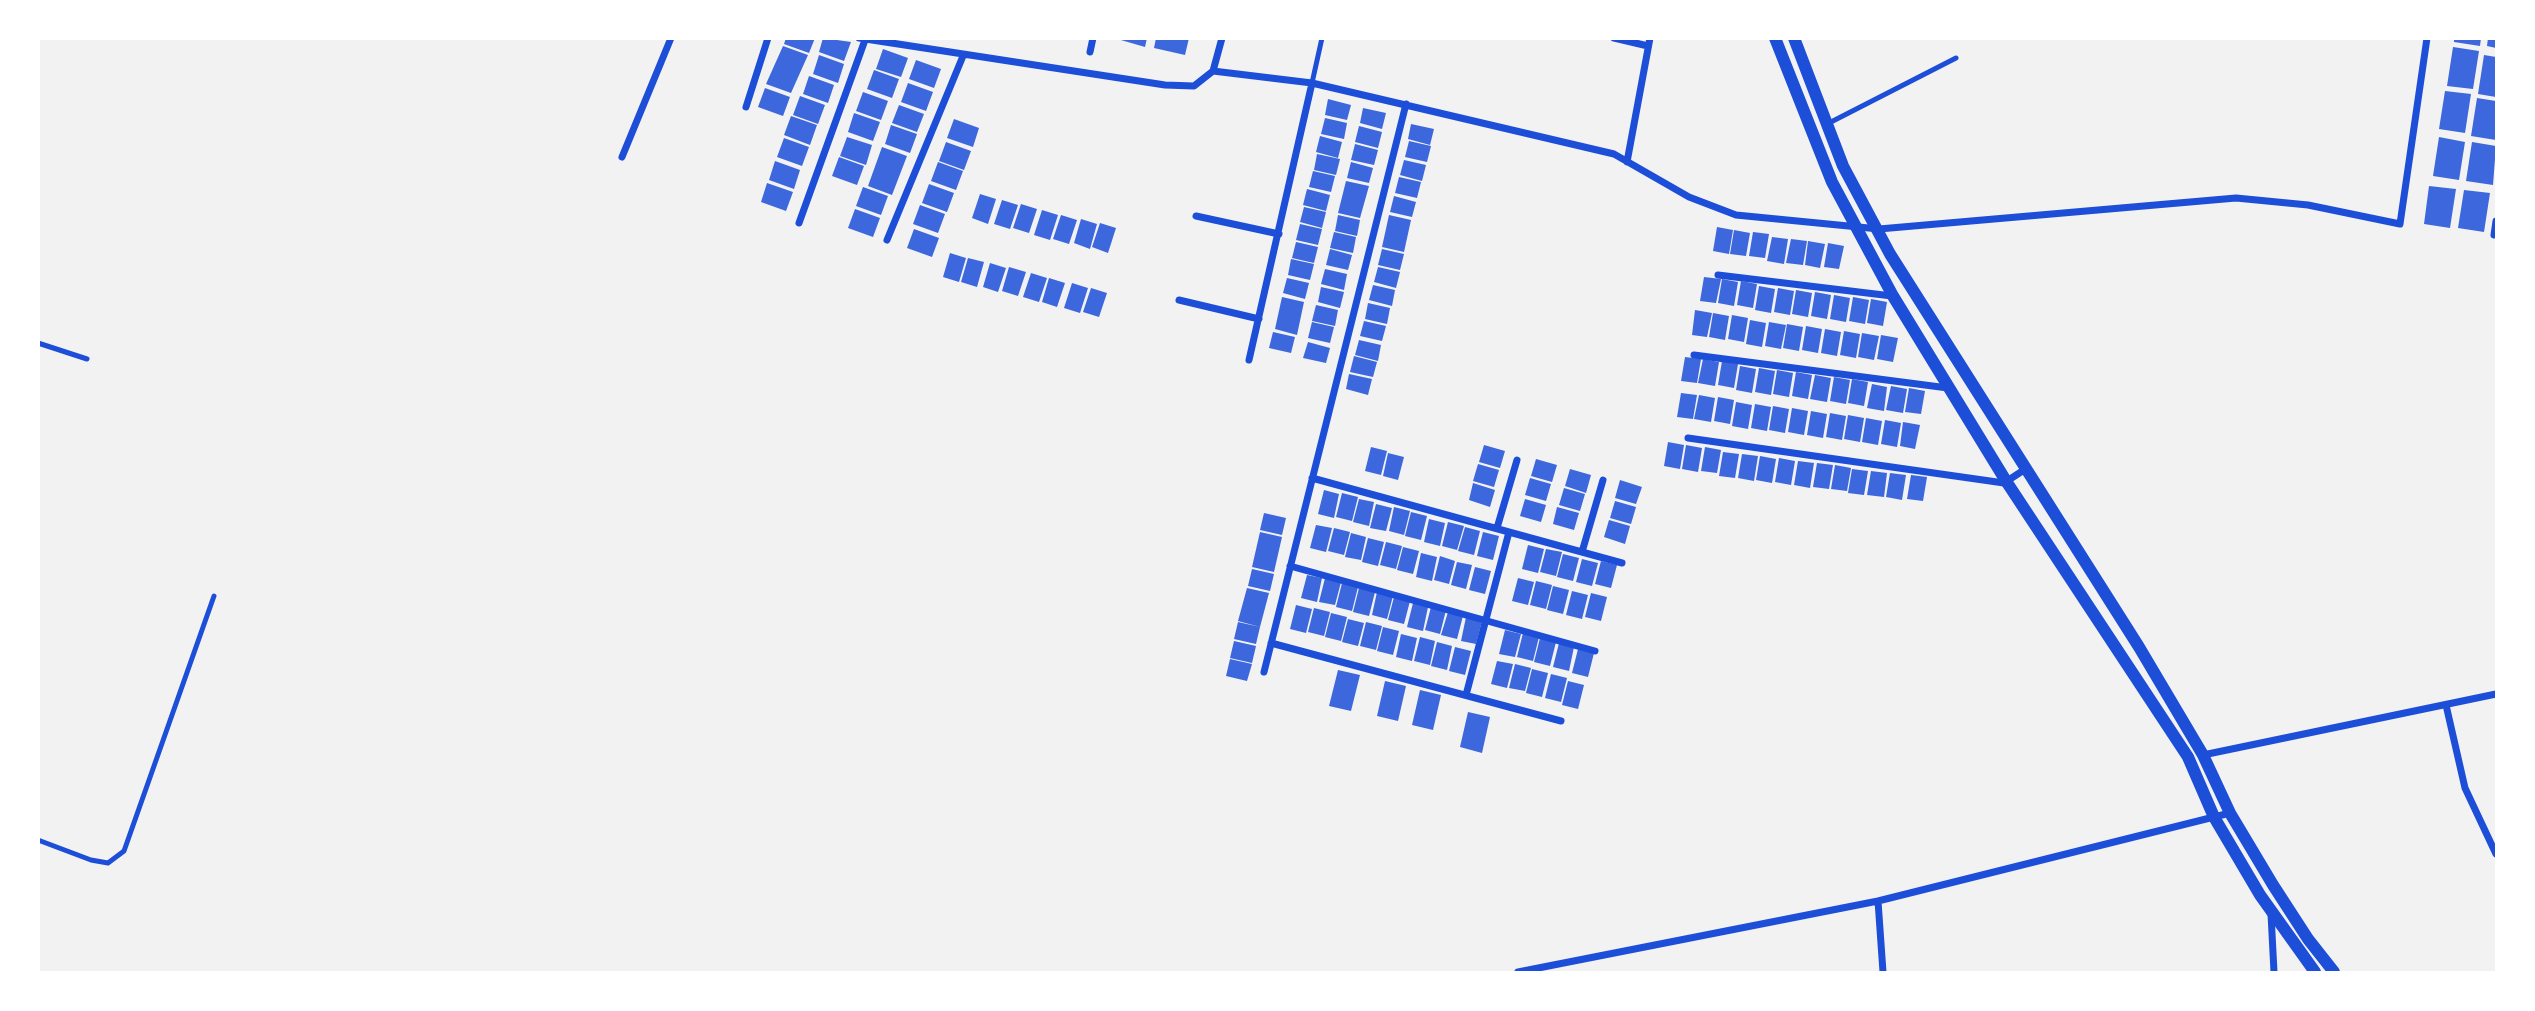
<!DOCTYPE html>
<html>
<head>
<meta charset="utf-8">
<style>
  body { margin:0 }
  #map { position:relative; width:2535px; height:1011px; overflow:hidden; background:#f2f2f2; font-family:"Crimson Pro",serif }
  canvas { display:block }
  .frame { position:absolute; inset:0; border:40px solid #fff; pointer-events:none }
</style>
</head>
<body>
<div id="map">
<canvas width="2535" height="1011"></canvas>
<div class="frame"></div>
</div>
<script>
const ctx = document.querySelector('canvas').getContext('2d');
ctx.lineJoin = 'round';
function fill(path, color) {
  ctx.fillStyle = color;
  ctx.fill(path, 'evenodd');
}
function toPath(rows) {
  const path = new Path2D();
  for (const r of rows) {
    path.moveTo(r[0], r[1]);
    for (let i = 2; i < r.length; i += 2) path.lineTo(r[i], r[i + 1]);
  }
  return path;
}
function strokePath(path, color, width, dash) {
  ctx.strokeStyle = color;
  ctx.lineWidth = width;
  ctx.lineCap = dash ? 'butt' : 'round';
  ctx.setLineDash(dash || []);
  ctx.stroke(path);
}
fill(toPath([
  [786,38,815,38,809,53,784,44],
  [823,38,851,42,844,61,819,52],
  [1114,38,1147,38,1145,47],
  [1156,38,1189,38,1185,55,1154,48],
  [2454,38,2481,38,2480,46,2454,42],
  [2488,38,2496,38,2496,48,2487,46],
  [783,46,808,55,791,93,766,84],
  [2453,47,2479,51,2473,89,2447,86],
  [883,49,908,58,901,77,876,69],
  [819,55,844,64,838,83,813,74],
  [2484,55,2496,57,2496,97,2478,94],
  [916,60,941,69,934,88,909,79],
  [874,70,899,79,892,98,867,89],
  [809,76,834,85,828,103,803,94],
  [908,83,933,92,926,111,901,102],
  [765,88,790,97,783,116,758,107],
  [2445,91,2471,94,2465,133,2439,129],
  [863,92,888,101,881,120,856,111],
  [800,96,825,105,818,124,793,115],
  [2477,98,2496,101,2496,140,2471,136],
  [1328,99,1351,105,1347,120,1325,115],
  [899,105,924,114,917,132,892,123],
  [1363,108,1386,113,1382,129,1360,123],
  [854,113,880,122,873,141,848,132],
  [791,116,817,125,810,145,784,135],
  [1325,118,1347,123,1344,139,1321,134],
  [954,119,979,128,973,147,947,138],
  [1411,124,1434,129,1430,145,1408,139],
  [891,125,917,134,910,153,885,144],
  [1359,126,1382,132,1378,148,1355,142],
  [1320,136,1342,142,1338,158,1316,152],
  [847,137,872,145,866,165,840,156],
  [2439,137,2465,142,2459,180,2433,176],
  [784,138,809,147,802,166,777,157],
  [1409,141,1431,146,1427,162,1405,157],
  [946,142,971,151,964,170,939,161],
  [2472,142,2496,146,2493,185,2466,181],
  [1355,144,1378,150,1374,165,1351,160],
  [882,147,907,156,892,195,868,186],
  [1317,154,1340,159,1336,175,1314,170],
  [839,157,864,166,857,185,832,176],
  [1404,160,1426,165,1422,181,1400,175],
  [775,161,800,170,794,189,769,180],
  [938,162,963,171,956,190,931,181],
  [1351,162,1373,168,1369,183,1347,178],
  [1313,171,1335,176,1331,192,1309,187],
  [1399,177,1421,182,1417,198,1395,193],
  [1346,181,1369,186,1360,218,1338,213],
  [767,183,793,192,786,211,761,202],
  [929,184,954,193,947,212,922,203],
  [2429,186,2456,189,2450,228,2424,224],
  [863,187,888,196,881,215,856,206],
  [1307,189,1330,195,1326,211,1303,205],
  [2464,190,2490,193,2484,232,2458,228],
  [980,194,996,199,988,224,972,218],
  [1394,196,1416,202,1412,217,1390,212],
  [1002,200,1018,205,1010,229,994,224],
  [1021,204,1037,209,1029,233,1013,228],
  [920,205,945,214,938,233,913,224],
  [1304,207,1326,212,1322,228,1300,222],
  [855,209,880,218,873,237,848,228],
  [1042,210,1058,215,1050,240,1034,235],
  [1061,215,1077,220,1069,244,1053,239],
  [1338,215,1360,220,1357,236,1335,231],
  [1389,215,1411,220,1404,252,1382,247],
  [1081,219,1097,224,1090,249,1074,243],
  [1100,223,1116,228,1108,253,1092,247],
  [1300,224,1322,229,1318,245,1296,240],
  [1717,227,1733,230,1729,254,1713,251],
  [914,229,939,238,932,257,907,248],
  [1734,230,1750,233,1746,256,1730,254],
  [1334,232,1356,237,1353,253,1330,248],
  [1753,232,1769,234,1765,258,1749,256],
  [1772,237,1788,239,1784,264,1767,261],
  [1791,239,1807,241,1803,265,1786,263],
  [1808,241,1825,244,1820,268,1805,265],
  [1296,242,1318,247,1314,263,1292,258],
  [1828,243,1844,246,1839,269,1824,267],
  [1330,249,1352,255,1348,270,1326,265],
  [1382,249,1404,254,1400,270,1378,265],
  [950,253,966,258,959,282,943,277],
  [968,258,984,262,977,287,961,282],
  [1291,259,1314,264,1310,280,1288,275],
  [990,263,1006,268,998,292,983,287],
  [1009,267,1026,272,1018,296,1002,291],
  [1378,267,1400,272,1396,288,1374,282],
  [1325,269,1347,274,1344,290,1321,284],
  [1031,273,1047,278,1039,302,1023,297],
  [1704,277,1721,279,1716,303,1700,301],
  [1049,278,1065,283,1057,307,1042,302],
  [1287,278,1309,283,1305,299,1283,293],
  [1722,279,1738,282,1734,306,1718,303],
  [1741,281,1757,284,1753,308,1737,305],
  [1072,283,1088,288,1080,313,1064,308],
  [1373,285,1395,290,1392,306,1369,300],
  [1759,286,1775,289,1771,313,1755,310],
  [1321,287,1344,292,1340,308,1318,302],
  [1091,288,1107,293,1099,317,1083,312],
  [1778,288,1794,291,1790,315,1774,312],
  [1796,290,1812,293,1808,317,1792,314],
  [1815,292,1831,295,1827,319,1811,316],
  [1834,295,1850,298,1846,322,1830,319],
  [1282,297,1304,302,1297,335,1275,329],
  [1853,297,1869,300,1865,324,1849,321],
  [1871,299,1887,302,1883,326,1867,323],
  [1368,303,1390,308,1387,324,1365,319],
  [1316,305,1338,310,1335,326,1312,321],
  [1695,310,1712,313,1707,337,1692,335],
  [1713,313,1729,316,1725,340,1709,337],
  [1732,315,1748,318,1744,342,1728,339],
  [1750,320,1766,323,1762,347,1746,344],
  [1364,321,1386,326,1382,341,1360,336],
  [1312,322,1334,327,1330,343,1308,338],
  [1769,322,1786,325,1781,349,1765,346],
  [1787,324,1803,327,1799,351,1783,348],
  [1806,326,1822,329,1818,353,1802,350],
  [1825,329,1841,332,1837,356,1821,353],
  [1844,331,1860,334,1856,358,1840,355],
  [1273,332,1295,337,1291,353,1269,348],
  [1862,333,1879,336,1874,360,1858,357],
  [1881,335,1898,338,1893,362,1877,359],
  [1359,340,1381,345,1378,361,1355,355],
  [1308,342,1330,348,1326,363,1303,358],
  [1354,356,1377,362,1373,377,1350,372],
  [1685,357,1701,359,1697,383,1681,381],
  [1703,359,1719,362,1715,386,1698,383],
  [1722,361,1738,364,1734,388,1718,385],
  [1740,366,1756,369,1752,393,1736,390],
  [1759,368,1775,371,1771,395,1755,392],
  [1777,370,1793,373,1789,397,1773,394],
  [1796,372,1812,375,1808,399,1792,396],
  [1349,374,1372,379,1368,395,1346,389],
  [1815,375,1831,378,1827,402,1810,399],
  [1834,377,1850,380,1846,404,1830,401],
  [1852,379,1868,382,1864,406,1848,403],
  [1872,384,1887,387,1884,411,1867,408],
  [1891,386,1907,389,1903,413,1886,410],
  [1909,388,1925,391,1921,414,1905,412],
  [1681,393,1697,395,1693,419,1677,417],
  [1699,395,1715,398,1711,422,1694,419],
  [1718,397,1734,400,1730,424,1714,421],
  [1736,402,1752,405,1748,429,1732,426],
  [1755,404,1771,407,1767,431,1751,428],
  [1773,406,1789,409,1785,433,1769,430],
  [1792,408,1808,411,1804,435,1788,432],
  [1811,411,1827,414,1823,438,1807,435],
  [1830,413,1846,416,1842,440,1826,437],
  [1848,415,1864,418,1860,442,1844,439],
  [1866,418,1882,421,1878,445,1862,442],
  [1885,420,1901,423,1897,447,1881,444],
  [1903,422,1920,425,1915,449,1900,446],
  [1668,442,1684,445,1680,469,1664,466],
  [1484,445,1505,451,1500,468,1479,462],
  [1686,445,1702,448,1698,472,1682,469],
  [1371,447,1387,451,1381,475,1365,471],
  [1705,447,1721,450,1717,473,1701,471],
  [1723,452,1739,454,1735,478,1719,476],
  [1388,453,1404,457,1398,480,1383,476],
  [1742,454,1758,456,1754,481,1738,478],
  [1760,456,1776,459,1772,483,1756,480],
  [1779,458,1795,461,1791,485,1775,482],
  [1536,459,1557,465,1552,482,1531,476],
  [1798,461,1814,463,1810,488,1794,485],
  [1817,463,1833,465,1829,489,1813,487],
  [1478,464,1499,470,1494,487,1473,481],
  [1835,465,1851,468,1847,491,1831,489],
  [1570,469,1591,475,1586,493,1565,486],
  [1852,469,1868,471,1864,495,1848,493],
  [1871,471,1887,473,1884,497,1867,495],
  [1890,473,1906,475,1902,500,1886,497],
  [1911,475,1927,477,1923,501,1907,499],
  [1530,478,1551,484,1546,501,1525,495],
  [1620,480,1642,487,1636,504,1615,498],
  [1473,483,1495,490,1490,507,1469,500],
  [1564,488,1585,494,1580,511,1559,505],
  [1324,490,1339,494,1334,518,1318,514],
  [1342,493,1358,497,1352,521,1336,517],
  [1359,499,1374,502,1369,526,1353,522],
  [1525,499,1546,505,1541,522,1520,516],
  [1615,501,1636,507,1631,524,1610,518],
  [1376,504,1392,508,1386,531,1370,528],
  [1394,507,1410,511,1404,535,1389,531],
  [1557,507,1579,513,1574,530,1553,524],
  [1411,512,1427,516,1421,540,1405,536],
  [1264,513,1286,518,1282,535,1260,530],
  [1429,519,1445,523,1440,546,1424,542],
  [1609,520,1630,526,1625,544,1604,537],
  [1448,522,1464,526,1457,550,1442,546],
  [1316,525,1332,528,1326,552,1310,548],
  [1465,527,1480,531,1474,555,1458,551],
  [1334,528,1350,532,1344,555,1328,551],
  [1260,532,1282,537,1274,572,1252,567],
  [1483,532,1499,536,1493,560,1477,556],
  [1351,533,1366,537,1361,560,1345,557],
  [1368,538,1384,542,1378,566,1362,562],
  [1386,542,1402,546,1396,569,1380,565],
  [1528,545,1544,549,1538,573,1522,569],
  [1403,547,1419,551,1413,574,1397,570],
  [1546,549,1562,552,1556,576,1540,572],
  [1421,553,1437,557,1432,581,1416,577],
  [1563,554,1579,558,1573,581,1557,577],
  [1440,556,1455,561,1449,584,1434,580],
  [1582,559,1598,563,1592,586,1576,582],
  [1601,561,1617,565,1611,588,1595,584],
  [1457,562,1472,565,1466,589,1451,585],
  [1475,567,1491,571,1485,594,1469,590],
  [1252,569,1274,574,1270,591,1248,586],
  [1307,575,1322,578,1317,602,1301,598],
  [1325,578,1341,582,1335,605,1319,602],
  [1518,578,1534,582,1528,605,1512,601],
  [1536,581,1552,585,1546,609,1530,605],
  [1342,583,1358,587,1352,611,1336,607],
  [1553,586,1569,590,1563,614,1547,610],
  [1247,588,1269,593,1260,627,1238,621],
  [1359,588,1375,592,1369,616,1353,612],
  [1572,591,1588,595,1582,619,1566,615],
  [1377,592,1393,596,1387,619,1372,615],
  [1591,593,1607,597,1601,621,1585,617],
  [1394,597,1410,601,1404,624,1388,620],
  [1413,603,1428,607,1423,631,1407,627],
  [1296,605,1312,609,1306,633,1290,629],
  [1431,607,1446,610,1440,634,1425,630],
  [1314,608,1330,612,1324,636,1308,632],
  [1448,612,1463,616,1457,639,1441,635],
  [1331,613,1347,617,1341,641,1325,637],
  [1466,617,1482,621,1476,644,1461,641],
  [1348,619,1364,623,1358,646,1342,642],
  [1238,622,1260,627,1256,644,1234,639],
  [1366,622,1382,626,1376,650,1360,646],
  [1383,627,1399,631,1393,655,1377,651],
  [1505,630,1521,634,1515,657,1499,654],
  [1523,633,1539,637,1533,661,1517,657],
  [1401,634,1417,638,1412,661,1396,657],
  [1420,637,1435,641,1430,665,1414,661],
  [1540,638,1556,642,1550,666,1534,662],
  [1234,641,1256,646,1252,663,1230,658],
  [1437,642,1452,646,1447,670,1431,666],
  [1559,643,1574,647,1569,671,1553,667],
  [1455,647,1471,651,1465,675,1449,671],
  [1578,649,1594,653,1588,677,1572,673],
  [1230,659,1252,664,1247,681,1226,676],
  [1497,661,1513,664,1507,688,1491,684],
  [1515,664,1531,668,1525,691,1509,688],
  [1532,669,1548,673,1542,697,1526,693],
  [1338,670,1360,675,1351,711,1329,706],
  [1551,674,1567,678,1561,702,1545,698],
  [1385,681,1406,686,1398,721,1377,716],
  [1568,681,1584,685,1578,709,1562,705],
  [1420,690,1441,695,1433,730,1412,725],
  [1468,712,1490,717,1482,753,1460,747]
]), '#3d67dc');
strokePath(toPath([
  [1312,83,1322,38],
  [1829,123,1956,58],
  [38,343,87,359],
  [38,840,91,860,108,863,124,851,214,596]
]), '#1d4ed8', 5);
strokePath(toPath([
  [859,38,1165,85,1194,86,1213,71,1222,38],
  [1614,38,1648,46],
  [1090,52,1093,38],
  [1213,71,1312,83,1614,154,1689,197,1736,215,1879,229,2236,198,2308,205,2400,224,2427,38],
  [746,107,768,38],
  [622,157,671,38],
  [1627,162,1650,38],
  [1196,216,1279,234],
  [799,223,865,40],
  [2494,235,2496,221],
  [887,240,963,56],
  [1718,275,1892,296],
  [1179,300,1259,319],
  [1694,355,1948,388],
  [1249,360,1312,83],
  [1688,438,2004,483,2027,468],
  [1312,478,1622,563],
  [1497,528,1517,460],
  [1582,552,1603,480],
  [1290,566,1595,651],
  [1271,643,1561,721],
  [1264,672,1406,104],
  [1466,695,1509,532],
  [2446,705,2465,788,2496,854],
  [2203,755,2496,694],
  [1878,901,1883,972],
  [2271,914,2274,972],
  [1518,972,1878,901,2230,813]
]), '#1d4ed8', 7);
strokePath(toPath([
  [1775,38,1832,182,1893,296,2006,481,2188,757,2214,817,2260,895,2315,972],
  [1794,38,1843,166,1890,254,2139,647,2203,755,2230,813,2273,885,2308,939,2334,972]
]), '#1d4ed8', 12);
</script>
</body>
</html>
